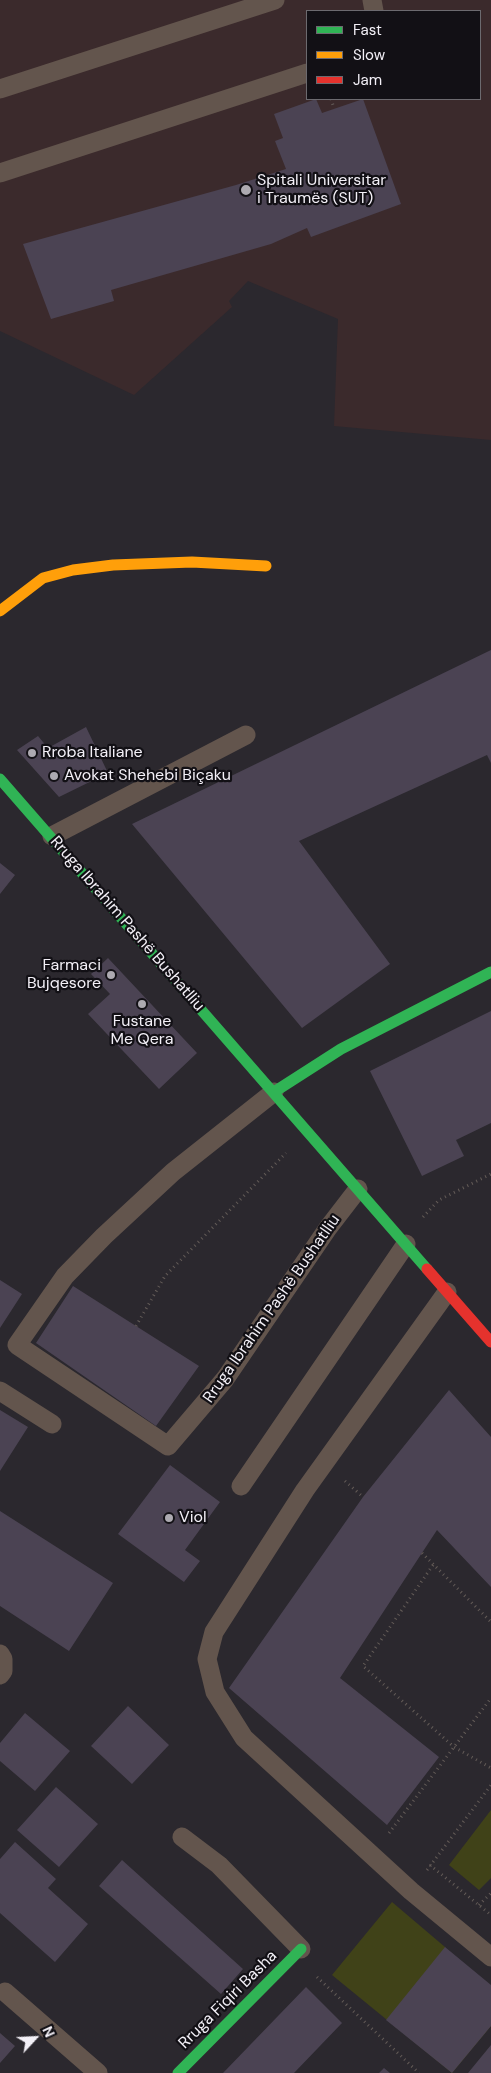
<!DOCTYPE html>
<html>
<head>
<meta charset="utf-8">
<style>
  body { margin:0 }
  #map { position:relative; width:491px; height:2073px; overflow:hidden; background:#2b282e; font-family:"DM Sans",sans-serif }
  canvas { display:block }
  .legend { position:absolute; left:306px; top:10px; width:175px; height:90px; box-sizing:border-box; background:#121015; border:1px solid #6c6a6f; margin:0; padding:6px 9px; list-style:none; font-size:15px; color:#f3f0f7 }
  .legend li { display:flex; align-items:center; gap:10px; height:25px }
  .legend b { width:25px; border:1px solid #6c6a6f }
  .north { position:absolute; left:10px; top:2013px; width:50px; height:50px; -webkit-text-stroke:4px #121015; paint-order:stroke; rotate:65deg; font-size:14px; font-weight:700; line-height:20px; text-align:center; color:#f3f0f7 }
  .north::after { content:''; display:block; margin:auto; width:18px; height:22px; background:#f3f0f7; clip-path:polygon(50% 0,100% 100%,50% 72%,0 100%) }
</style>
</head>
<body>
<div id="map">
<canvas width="491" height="2073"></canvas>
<ul class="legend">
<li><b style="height:6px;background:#30b455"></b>Fast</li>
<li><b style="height:6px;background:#ff9f0a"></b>Slow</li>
<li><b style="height:6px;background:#e5322d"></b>Jam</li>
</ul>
<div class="north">N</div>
</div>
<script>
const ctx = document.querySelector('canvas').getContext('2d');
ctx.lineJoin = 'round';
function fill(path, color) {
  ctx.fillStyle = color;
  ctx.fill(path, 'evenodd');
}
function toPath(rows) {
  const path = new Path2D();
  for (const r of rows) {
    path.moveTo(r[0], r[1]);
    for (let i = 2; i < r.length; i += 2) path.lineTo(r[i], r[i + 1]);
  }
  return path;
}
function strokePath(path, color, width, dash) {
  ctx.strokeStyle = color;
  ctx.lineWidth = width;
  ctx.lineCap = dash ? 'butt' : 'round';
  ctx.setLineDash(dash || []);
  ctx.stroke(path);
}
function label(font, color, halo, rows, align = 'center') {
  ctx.font = font + ' "DM Sans",sans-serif';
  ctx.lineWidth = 4.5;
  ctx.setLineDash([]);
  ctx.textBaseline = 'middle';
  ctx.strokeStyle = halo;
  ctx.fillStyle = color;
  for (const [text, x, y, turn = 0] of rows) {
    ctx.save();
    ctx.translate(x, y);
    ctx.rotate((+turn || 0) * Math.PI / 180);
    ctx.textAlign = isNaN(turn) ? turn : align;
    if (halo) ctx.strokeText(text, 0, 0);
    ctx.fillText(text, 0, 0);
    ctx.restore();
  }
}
fill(toPath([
  [0,0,491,0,491,440,334,426,338,319,248,281,229,301,232,307,134,395,0,331],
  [307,11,480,11,480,99,307,99]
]), '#3b2a2c');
fill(toPath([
  [491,1810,491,1878,479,1890,449,1865],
  [392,1902,445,1947,491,2026,452,2073,332,1975]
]), '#404218');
fill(toPath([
  [316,99,322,113,363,99,401,204,311,237,307,228,271,244,111,290,114,301,51,319,23,244,236,185,286,169,275,141,283,138,274,114],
  [491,650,491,763,487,755,299,841,390,964,302,1028,132,824],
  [86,727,108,773,59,797,17,750,38,736,48,748],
  [0,863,15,875,0,894],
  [108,958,197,1053,159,1089,88,1014,110,994,91,974],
  [491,1011,491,1123,456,1140,464,1156,422,1176,370,1071],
  [0,1280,22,1294,0,1328],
  [73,1286,199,1366,156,1426,36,1343],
  [449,1390,491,1437,491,1587,437,1530,340,1678,439,1757,387,1825,229,1688,363,1497],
  [0,1410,28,1427,0,1471],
  [170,1465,220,1502,185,1550,200,1561,184,1582,118,1534],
  [0,1511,113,1583,69,1651,0,1606],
  [128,1706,169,1745,132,1784,91,1746],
  [25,1713,70,1751,35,1791,0,1761,0,1743],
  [56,1787,98,1824,59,1867,17,1830],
  [15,1842,56,1879,48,1888,88,1924,55,1962,0,1913,0,1859],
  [122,1860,243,1969,221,1994,99,1886],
  [445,1947,491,1985,491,2026,452,2073,386,2020],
  [306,1987,342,2023,294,2073,223,2073],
  [0,2033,15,2046,0,2063],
  [491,2045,491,2073,468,2073],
  [384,2068,390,2073,379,2073]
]), '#4b4353');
strokePath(toPath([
  [331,99,334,108],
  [423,1217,439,1200,491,1174],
  [136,1326,165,1276,286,1153],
  [345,1481,363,1497],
  [422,1553,491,1622],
  [433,1565,363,1666,454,1747,491,1768],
  [389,1833,491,1698],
  [430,1865,491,1915],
  [427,1870,491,1785],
  [479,1905,491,1893],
  [317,1977,419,2073]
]), '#645c58', 3, [1, 4]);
strokePath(toPath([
  [372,0,374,11],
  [0,89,275,0],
  [0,173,307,73],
  [52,836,246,735],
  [274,1092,173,1172,104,1236,65,1276,17,1345,168,1446,225,1379,328,1228,358,1189],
  [447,1292,305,1490,214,1632,207,1659,215,1692,244,1738,411,1891,491,1957],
  [0,1391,52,1424],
  [241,1486,406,1244],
  [0,1654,3,1659,3,1671,0,1675],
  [182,1837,219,1865,301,1949],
  [5,1992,98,2073]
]), '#63554d', 19);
strokePath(toPath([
  [0,779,427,1269],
  [274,1092,341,1049,491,972],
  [178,2073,301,1949]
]), '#30b455', 11);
strokePath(toPath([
  [0,611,43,578,73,570,113,565,192,562,266,566]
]), '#ff9f0a', 11);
strokePath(toPath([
  [427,1269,491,1342]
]), '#e5322d', 11);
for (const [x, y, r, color] of [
  [246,190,6,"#adaab1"],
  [32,753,5,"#adaab1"],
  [54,776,5,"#adaab1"],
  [111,975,5,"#adaab1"],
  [142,1004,5,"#adaab1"],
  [169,1518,5,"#adaab1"]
]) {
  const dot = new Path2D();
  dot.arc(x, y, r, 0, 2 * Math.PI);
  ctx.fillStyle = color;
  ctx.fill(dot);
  strokePath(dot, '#121015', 2);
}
label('16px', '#f3f0f7', '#121015', [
  ["Spitali Universitar",257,181],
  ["i Traumës (SUT)",257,199],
  ["Rroba Italiane",42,753],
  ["Avokat Shehebi Biçaku",64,776],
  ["Farmaci",101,966,"right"],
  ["Bujqesore",101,984,"right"],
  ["Fustane",142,1022,"center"],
  ["Me Qera",142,1040,"center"],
  ["Viol",179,1518]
], 'left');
label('16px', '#f3f0f7', '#121015', [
  ["Rruga Ibrahim Pashë Bushatlliu",127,924,49],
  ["Rruga Ibrahim Pashë Bushatlliu",272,1309,-55],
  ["Rruga Fiqiri Basha",228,2000,-45]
]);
</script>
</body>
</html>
